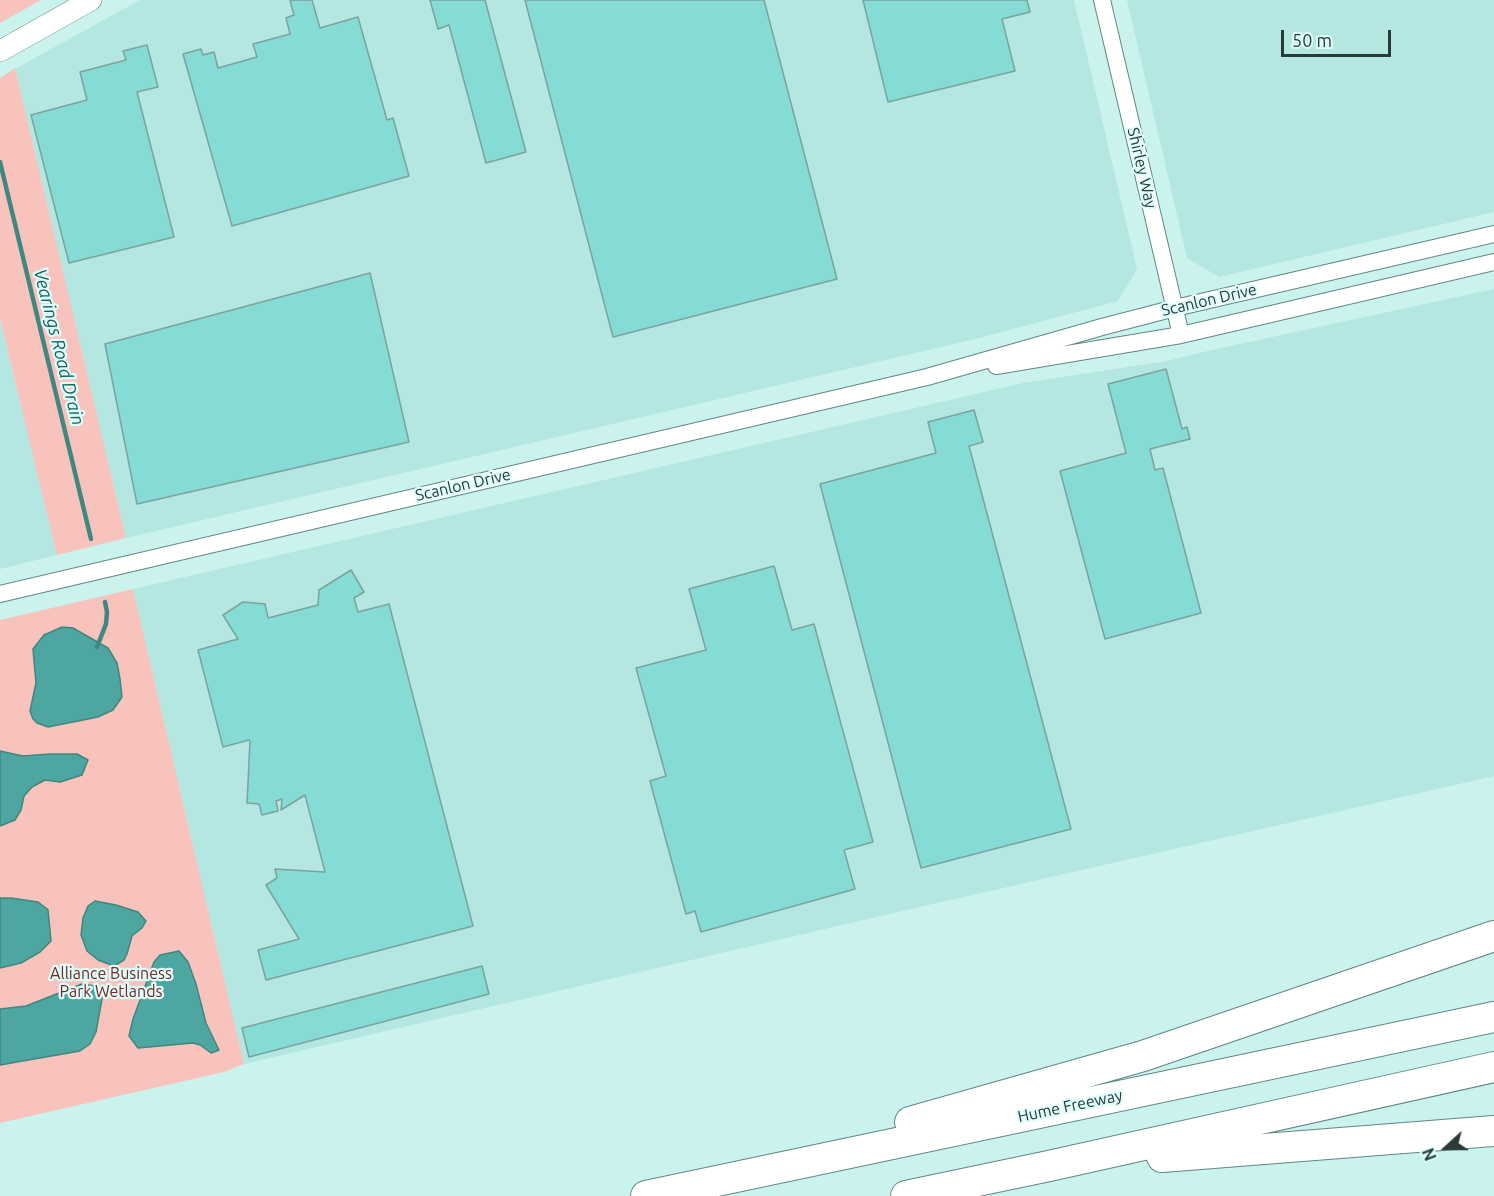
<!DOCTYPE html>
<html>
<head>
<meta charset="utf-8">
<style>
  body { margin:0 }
  #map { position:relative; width:1494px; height:1196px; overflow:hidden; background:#caf3ee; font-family:Ubuntu,sans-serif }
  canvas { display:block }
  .north { position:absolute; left:1416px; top:1118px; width:60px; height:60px; -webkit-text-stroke:4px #defefb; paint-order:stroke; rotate:249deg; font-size:16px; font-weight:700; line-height:24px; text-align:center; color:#293a38 }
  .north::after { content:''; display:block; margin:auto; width:21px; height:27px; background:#293a38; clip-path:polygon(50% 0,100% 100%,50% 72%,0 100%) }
  .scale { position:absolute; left:1281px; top:30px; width:110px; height:27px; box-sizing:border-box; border:3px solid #293a38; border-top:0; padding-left:8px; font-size:18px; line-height:21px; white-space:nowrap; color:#293a38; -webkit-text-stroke:4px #defefb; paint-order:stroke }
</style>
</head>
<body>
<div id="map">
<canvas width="1494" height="1196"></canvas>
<div class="north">N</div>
<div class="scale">50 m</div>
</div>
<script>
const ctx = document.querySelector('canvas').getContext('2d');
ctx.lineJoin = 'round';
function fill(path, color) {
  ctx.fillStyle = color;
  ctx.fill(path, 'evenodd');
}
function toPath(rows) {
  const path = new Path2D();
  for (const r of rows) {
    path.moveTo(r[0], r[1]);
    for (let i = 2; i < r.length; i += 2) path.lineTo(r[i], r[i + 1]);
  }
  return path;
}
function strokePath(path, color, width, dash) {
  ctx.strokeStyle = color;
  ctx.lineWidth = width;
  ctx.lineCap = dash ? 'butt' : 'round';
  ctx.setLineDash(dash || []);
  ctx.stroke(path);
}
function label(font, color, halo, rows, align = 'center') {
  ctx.font = font + ' Ubuntu,sans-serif';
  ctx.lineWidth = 4.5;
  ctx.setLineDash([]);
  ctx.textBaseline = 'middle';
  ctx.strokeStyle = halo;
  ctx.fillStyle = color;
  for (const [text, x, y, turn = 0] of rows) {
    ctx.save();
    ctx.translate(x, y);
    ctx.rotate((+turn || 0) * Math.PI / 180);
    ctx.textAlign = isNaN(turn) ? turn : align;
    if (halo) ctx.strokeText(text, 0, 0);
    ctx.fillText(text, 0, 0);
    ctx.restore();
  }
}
fill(toPath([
  [140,0,1074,0,1137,269,1118,301,975,339,126,538,15,69],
  [1127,0,1494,0,1494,212,1219,277,1187,258],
  [1494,289,1494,776,911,909,244,1064,133,589,1023,383,1167,361,1203,352],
  [0,319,57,555,0,569]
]), '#b4e6e2');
fill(toPath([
  [0,0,41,0,0,23],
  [15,68,126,538,57,555,0,319,0,78],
  [133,589,244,1064,224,1072,0,1123,0,620]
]), '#f9c3bd');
const water = toPath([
  [62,627,73,628,108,648,117,663,120,679,122,697,113,710,98,717,48,727,37,723,33,719,30,711,36,683,33,649,44,635,62,627],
  [0,751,23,756,50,754,77,754,88,760,82,775,60,782,45,780,32,787,24,796,21,810,15,820,0,826,0,751],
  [0,898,11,898,38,902,46,908,48,910,51,941,40,952,21,963,0,968,0,898],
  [95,901,116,905,138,912,146,921,142,928,132,936,127,954,124,960,114,966,98,960,87,951,81,935,83,918,88,906,95,901],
  [179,951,188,962,196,984,206,1023,219,1050,214,1052,211,1053,200,1045,193,1043,138,1048,129,1036,133,1019,154,962,160,955,179,951],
  [82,984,95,986,102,991,102,999,96,1032,90,1044,80,1051,0,1065,0,1009,26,1006,82,984]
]);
fill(water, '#4da69f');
strokePath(water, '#428680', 1.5);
strokePath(toPath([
  [0,162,91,539],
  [97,647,106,624,107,612,105,602]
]), '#428680', 4.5);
const building = toPath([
  [293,0,312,0,320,28,358,17,387,120,393,118,409,176,232,226,183,54,201,49,203,55,214,52,218,68,257,57,253,44,290,34,286,18,294,15,290,1,293,0],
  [430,0,485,0,526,152,486,163,449,25,438,29,430,0],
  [525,0,764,0,837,279,613,337,525,0],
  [863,0,1027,0,1030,12,1002,19,1015,71,888,102,863,0],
  [147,45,158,87,137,92,174,237,69,263,31,115,87,100,80,72,126,60,123,51,147,45],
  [370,273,409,442,137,504,105,344,370,273],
  [1166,369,1182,429,1187,427,1190,439,1150,449,1155,470,1163,468,1201,613,1105,639,1060,471,1126,453,1108,384,1166,369],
  [974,410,983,442,969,446,1071,829,921,868,820,484,936,453,928,422,974,410],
  [774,566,792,630,814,624,873,842,844,850,855,889,701,932,695,911,686,914,650,781,666,776,636,668,706,650,689,589,774,566],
  [351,570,364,592,354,598,358,612,389,604,473,926,266,980,258,950,299,939,266,885,277,878,275,869,325,872,305,795,281,810,282,799,276,801,278,811,262,815,259,804,247,803,250,741,249,740,223,747,198,650,238,639,223,615,243,602,265,604,268,618,318,605,319,590,351,570],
  [482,966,489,994,249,1057,242,1028,482,966]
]);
fill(building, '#84dcd5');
strokePath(building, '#7ca29e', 1.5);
const minor = toPath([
  [1102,0,1181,335],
  [996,366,1181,335,1494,262],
  [0,594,927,377,1102,327,1175,308,1494,234]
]);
const tertiary = toPath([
  [0,51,91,0]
]);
const motorway = toPath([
  [910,1122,1143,1056,1494,936],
  [1162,1157,1494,1131],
  [646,1196,1494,1017],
  [906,1196,1049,1166,1494,1067]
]);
strokePath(minor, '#618783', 18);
strokePath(tertiary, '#618783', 22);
strokePath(motorway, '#618783', 32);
strokePath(minor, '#fff', 16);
strokePath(tertiary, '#fff', 21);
strokePath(motorway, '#fff', 30);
label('16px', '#293a38', '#defefb', [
  ["Shirley Way",1142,168,77],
  ["Scanlon Drive",1209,300,-13],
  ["Scanlon Drive",463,485,-13],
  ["Hume Freeway",1070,1106,-12]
]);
label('16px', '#772522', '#defefb', [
  ["Alliance Business",111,974],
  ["Park Wetlands",111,992]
]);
label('italic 18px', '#16605b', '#defefb', [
  ["Vearings Road Drain",59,347,76]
]);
</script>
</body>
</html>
